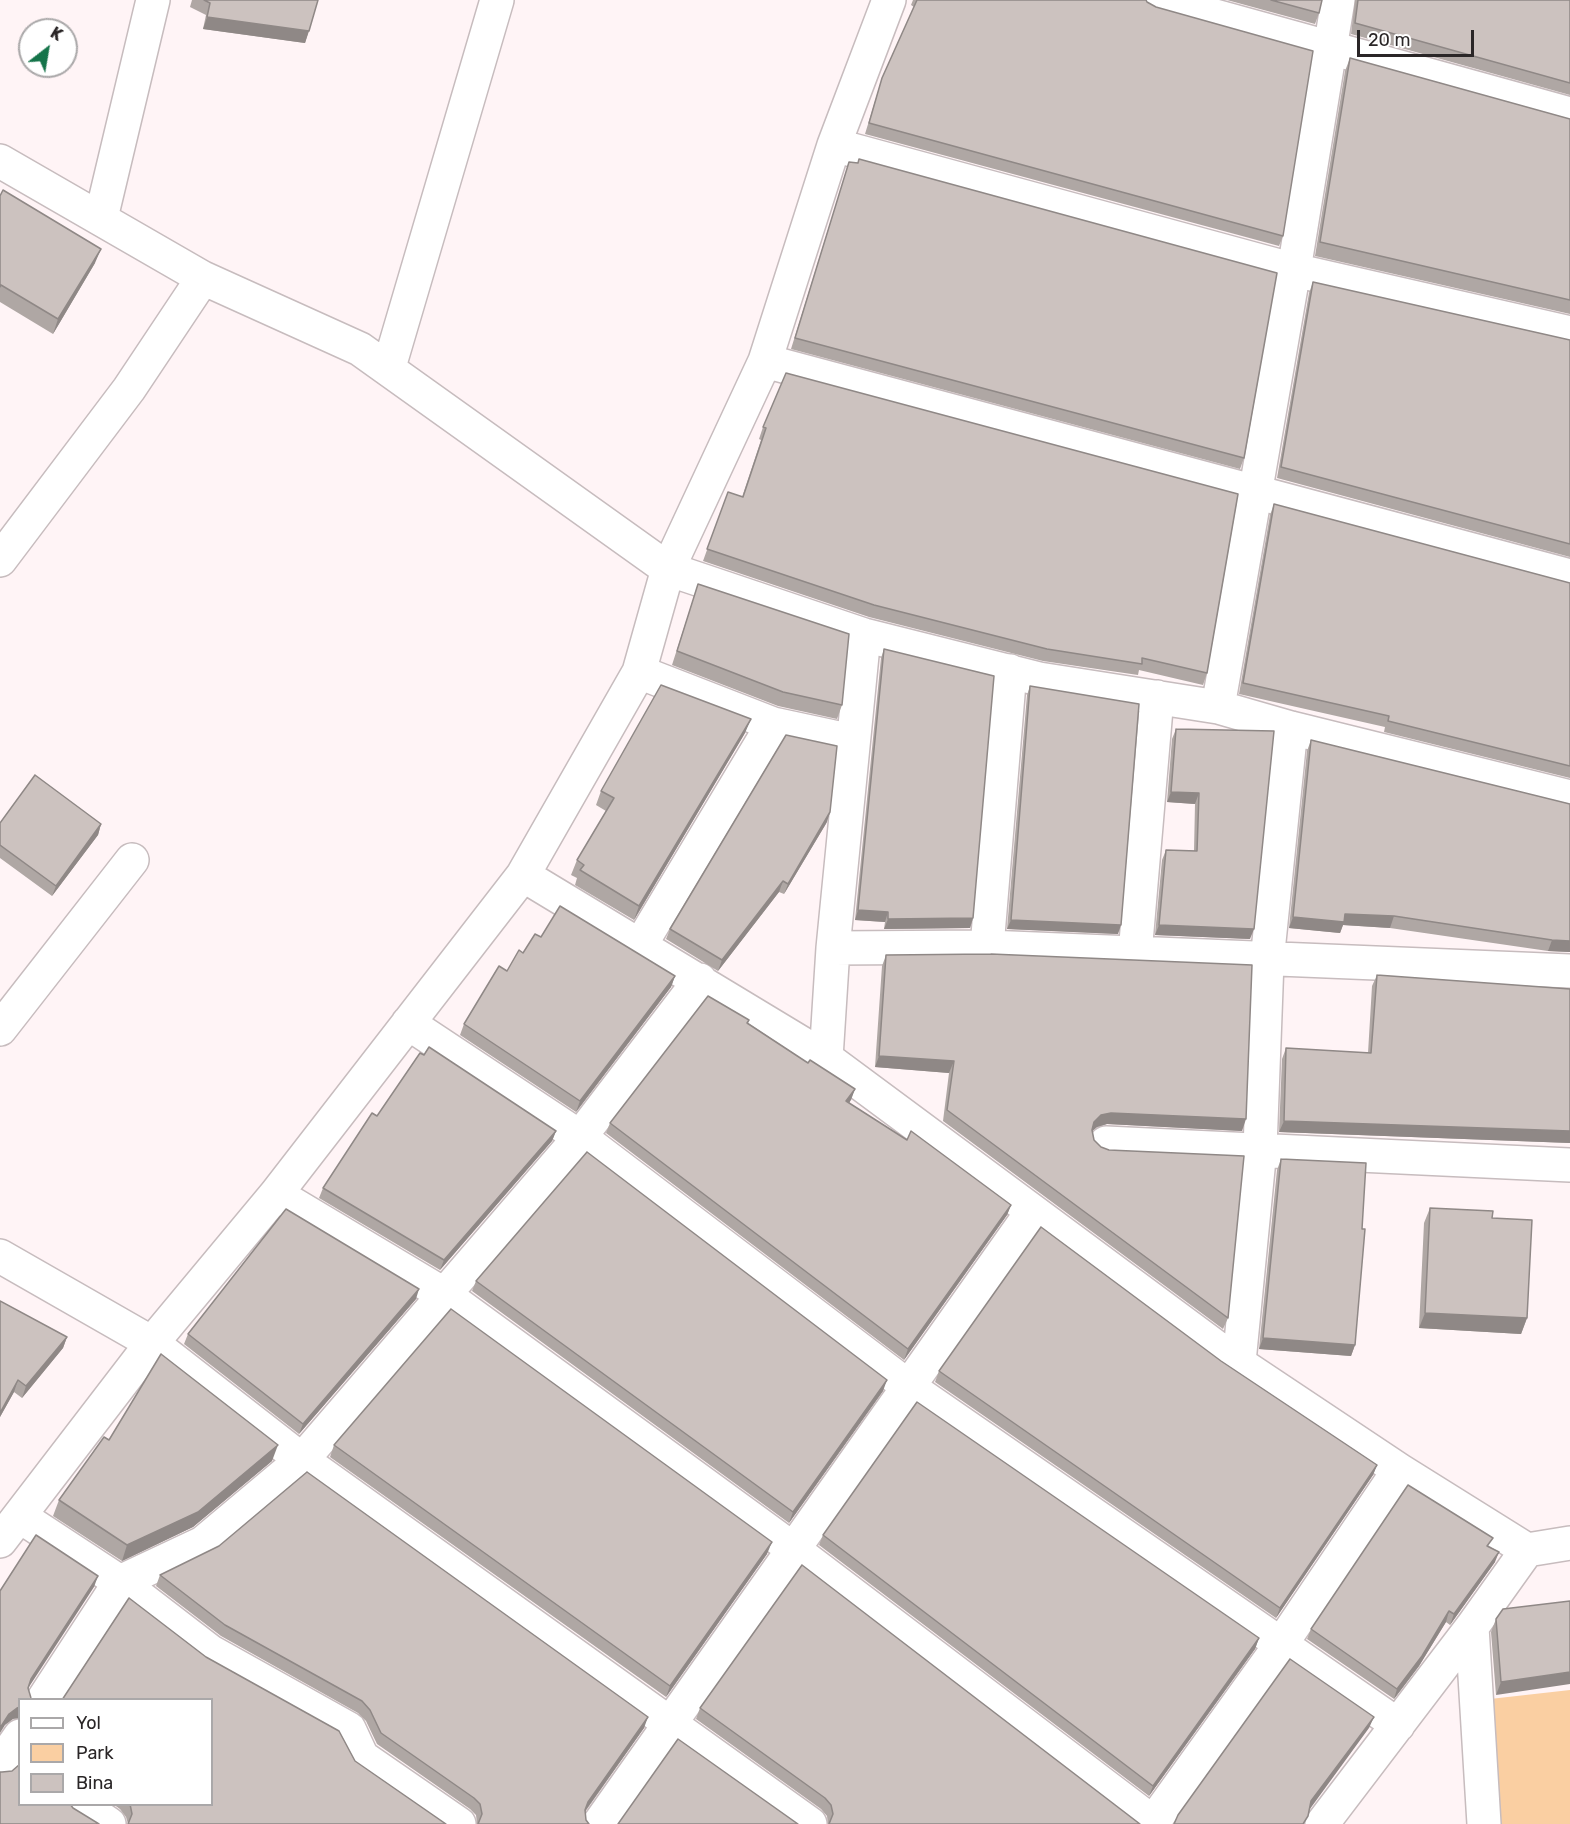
<!DOCTYPE html>
<html>
<head>
<meta charset="utf-8">
<style>
  body { margin:0 }
  #map { position:relative; width:1570px; height:1824px; overflow:hidden; background:#fff4f6; font-family:Rubik,sans-serif }
  canvas { display:block }
  .legend { position:absolute; left:18px; top:1698px; width:195px; height:108px; box-sizing:border-box; background:#fff; border:2px solid #aaa8a9; margin:0; padding:8px 10px; list-style:none; font-size:18px; color:#2a2627 }
  .legend li { display:flex; align-items:center; gap:12px; height:30px }
  .legend b { width:30px; border:2px solid #aaa8a9 }
  .north { position:absolute; left:18px; top:18px; width:60px; height:60px; box-sizing:border-box; background:#fff; border:2px solid #aaa8a9; border-radius:50%; rotate:31deg; font-size:16px; font-weight:700; line-height:24px; text-align:center; color:#2a2627 }
  .north::after { content:''; display:block; margin:auto; width:21px; height:27px; background:#15744a; clip-path:polygon(50% 0,100% 100%,50% 72%,0 100%) }
  .scale { position:absolute; left:1357px; top:30px; width:117px; height:27px; box-sizing:border-box; border:3px solid #2a2627; border-top:0; padding-left:8px; font-size:18px; line-height:21px; white-space:nowrap; color:#2a2627; -webkit-text-stroke:4px #fff; paint-order:stroke }
</style>
</head>
<body>
<div id="map">
<canvas width="1570" height="1824"></canvas>
<ul class="legend">
<li><b style="height:8px;background:#fff"></b>Yol</li>
<li><b style="height:16px;background:#facfa2"></b>Park</li>
<li><b style="height:16px;background:#ccc2bf"></b>Bina</li>
</ul>
<div class="north">K</div>
<div class="scale">20 m</div>
</div>
<script>
const ctx = document.querySelector('canvas').getContext('2d');
ctx.lineJoin = 'round';
function fill(path, color) {
  ctx.fillStyle = color;
  ctx.fill(path, 'evenodd');
}
function toPath(rows) {
  const path = new Path2D();
  for (const r of rows) {
    path.moveTo(r[0], r[1]);
    for (let i = 2; i < r.length; i += 2) path.lineTo(r[i], r[i + 1]);
  }
  return path;
}
function strokePath(path, color, width, dash) {
  ctx.strokeStyle = color;
  ctx.lineWidth = width;
  ctx.lineCap = dash ? 'butt' : 'round';
  ctx.setLineDash(dash || []);
  ctx.stroke(path);
}
fill(toPath([
  [1570,1690,1570,1824,1499,1824,1490,1699]
]), '#facfa2');
const minor = toPath([
  [1157,0,1570,114],
  [834,145,1294,270,1570,333],
  [0,161,203,278,360,349,668,569,864,635,1039,679,1218,707,1291,728,1570,797],
  [101,218,153,0],
  [765,361,1570,576],
  [389,367,497,0],
  [0,560,129,389,203,278],
  [639,672,773,724,852,741],
  [1218,707,1294,270,1338,0],
  [523,875,826,1058,1228,1356,1399,1470,1527,1550],
  [641,944,773,724],
  [987,947,1010,671],
  [833,948,987,947,1570,971],
  [1135,954,1157,697],
  [408,1023,580,1137,909,1387,1398,1725],
  [0,1029,132,860],
  [826,1058,833,948,864,635],
  [1106,1143,1570,1165],
  [276,1194,445,1295,793,1549,1155,1824],
  [0,1256,152,1343,302,1460,810,1824],
  [1239,1362,1260,1149,1267,961,1291,728],
  [21,1517,120,1582,211,1652,349,1729,362,1757,459,1824],
  [0,1541,152,1343,276,1194,523,875,639,672,668,569,765,361,834,145,889,0],
  [1472,1627,1484,1824],
  [43,1700,120,1582,203,1543,302,1460,580,1137,700,980],
  [0,1765,20,1736],
  [80,1804,109,1824],
  [599,1824,1032,1212],
  [1152,1824,1282,1643,1399,1470],
  [1322,1824,1472,1627,1527,1550,1570,1543]
]);
strokePath(minor, '#c7bcbe', 36);
strokePath(minor, '#fff', 33);
fill(toPath([
  [192,0,318,0,305,43,203,29,206,15,190,7],
  [913,0,1146,0,1283,236,1279,246,865,134,882,78,914,7,911,5],
  [1227,0,1322,0,1319,13,1315,24],
  [1355,0,1570,0,1570,95,1351,34],
  [1350,58,1570,119,1570,314,1315,256,1345,71],
  [849,162,1244,458,1240,469,791,349],
  [0,196,95,263,53,334,0,302],
  [1313,282,1570,340,1570,557,1277,478,1309,293],
  [763,427,1207,673,1203,685,1139,670,1138,675,1043,661,869,617,703,561,728,492,742,497,761,440,759,439],
  [1274,504,1570,583,1570,778,1384,732,1385,727,1239,694,1270,515],
  [698,584,842,705,837,719,778,706,672,665],
  [884,649,973,918,970,928,884,929,885,922,855,920,881,658],
  [1030,686,1118,934,1007,929,1027,695],
  [1176,729,1250,939,1155,935,1162,860,1166,850,1194,851,1195,804,1167,802,1172,739],
  [745,733,634,920,575,885,577,878,571,875,577,860,606,811,596,805,601,791],
  [1311,740,1570,804,1570,952,1548,951,1390,928,1343,925,1340,933,1289,928,1307,751],
  [827,822,784,894,779,892,718,971,666,939,670,929],
  [0,823,101,824,98,835,52,896,0,858],
  [541,937,675,976,671,987,576,1112,460,1035,464,1024,507,971,523,953],
  [886,955,1242,1131,1107,1124,1097,1127,1092,1131,1094,1140,1228,1318,1223,1329,943,1121,949,1073,875,1067,882,966],
  [1377,975,1570,989,1570,1143,1279,1132,1282,1059,1286,1048,1368,1053,1372,986],
  [749,1020,748,1023,808,1063,855,1089,849,1103,1011,1205,1007,1215,904,1360,606,1133,610,1123],
  [424,1055,556,1131,552,1141,440,1270,319,1198,323,1188],
  [1281,1159,1355,1345,1351,1356,1259,1349,1277,1170],
  [1430,1208,1492,1218,1527,1318,1521,1334,1419,1328,1424,1223],
  [476,1281,883,1391,789,1523,472,1291],
  [416,1299,299,1434,184,1344,188,1334],
  [0,1301,67,1337,63,1348,22,1398,14,1392,0,1417],
  [1221,1361,1377,1465,1373,1475,1276,1618,935,1382,939,1371],
  [109,1440,272,1461,193,1527,122,1561,53,1516,59,1500],
  [334,1445,767,1554,666,1697,330,1457],
  [823,1535,1259,1638,1255,1649,1149,1796,819,1545],
  [1490,1547,1495,1562,1450,1625,1446,1622,1419,1666,1394,1699,1307,1639,1311,1629],
  [160,1575,644,1728,585,1812,586,1820,477,1824,476,1815,470,1809,377,1744,366,1721,358,1713,221,1636,156,1586],
  [129,1598,206,1657,339,1731,355,1761,446,1824,128,1824,126,1817,120,1809,113,1804,212,1804,212,1700,62,1700],
  [1570,1601,1496,1695,1491,1632,1496,1619],
  [700,1708,1140,1824,828,1824,827,1816,821,1809,696,1719]
]), '#afa7a4');
fill(toPath([
  [207,17,309,31,305,43,203,29],
  [101,249,95,263,53,334,58,319],
  [751,719,745,733,634,920,639,906],
  [1171,792,1199,793,1195,804,1167,802],
  [830,812,827,822,784,894,788,884],
  [101,824,98,835,52,896,56,886],
  [783,881,779,892,718,971,722,960],
  [858,910,888,912,885,922,855,920],
  [1345,914,1394,916,1390,928,1343,925,1340,933,1289,928,1293,917],
  [973,918,970,928,884,929,888,919],
  [1011,920,1121,925,1118,934,1007,929],
  [1159,925,1254,929,1250,939,1155,935],
  [1552,940,1570,941,1570,952,1548,951],
  [675,976,671,987,576,1112,580,1101],
  [879,1056,954,1061,949,1073,875,1067],
  [855,1089,851,1100,843,1112,846,1101],
  [1111,1113,1246,1119,1242,1131,1107,1124,1097,1127,1090,1133,1094,1122,1101,1115],
  [1284,1121,1570,1131,1570,1143,1279,1132],
  [556,1131,552,1141,440,1270,444,1260],
  [1011,1205,1007,1215,904,1360,908,1349],
  [419,1289,416,1299,299,1434,303,1424],
  [1425,1313,1527,1318,1521,1334,1419,1328],
  [67,1337,63,1348,22,1398,26,1386],
  [1263,1338,1355,1345,1351,1356,1259,1349],
  [18,1380,14,1392,0,1417,0,1413],
  [887,1380,883,1391,789,1523,793,1512],
  [278,1445,272,1461,193,1527,122,1561,127,1545],
  [1377,1465,1373,1475,1276,1618,1280,1608],
  [772,1542,767,1554,666,1697,670,1686],
  [1499,1552,1495,1562,1450,1625,1454,1614],
  [98,1576,94,1587,27,1690,31,1679],
  [1449,1611,1446,1622,1419,1666,1394,1699,1397,1689],
  [1259,1638,1255,1649,1149,1796,1153,1786],
  [1570,1672,1570,1684,1496,1695,1501,1682],
  [20,1707,20,1718,13,1719,5,1725,0,1733,0,1728,9,1714,17,1708],
  [648,1717,644,1728,583,1814,588,1802],
  [1374,1717,1369,1728,1307,1813,1311,1801]
]), '#8f8886');
const building = toPath([
  [204,0,318,0,309,31,207,17,210,3,204,0],
  [917,0,1146,0,1147,2,1156,7,1313,51,1283,236,869,123,882,78,917,0],
  [1271,0,1322,0,1319,13,1271,0],
  [1358,0,1570,0,1570,83,1355,23,1358,0],
  [1350,58,1570,119,1570,300,1320,242,1350,58],
  [859,159,1277,273,1244,458,795,338,849,162,858,163,859,159],
  [3,190,101,249,58,319,1,285,0,287,0,196,3,190],
  [1313,282,1570,340,1570,544,1281,467,1313,282],
  [786,373,1238,494,1207,673,1142,658,1142,664,1047,649,874,605,707,549,728,492,743,497,766,428,763,427,786,373],
  [1274,504,1570,583,1570,766,1388,721,1389,716,1243,683,1274,504],
  [698,584,849,634,842,705,783,692,677,651,698,584],
  [884,649,994,676,973,918,888,919,888,912,858,910,884,649],
  [661,685,751,719,639,906,580,870,584,865,577,860,614,798,601,791,661,685],
  [1030,686,1139,704,1121,925,1011,920,1030,686],
  [1176,729,1274,731,1254,929,1159,925,1166,850,1197,851,1199,793,1171,792,1176,729],
  [786,735,837,746,830,812,788,884,783,881,722,960,670,929,786,735],
  [1311,740,1570,804,1570,941,1552,940,1394,916,1345,914,1344,922,1293,917,1311,740],
  [35,775,101,824,56,886,0,845,0,823,35,775],
  [560,906,675,976,580,1101,464,1024,499,966,507,971,519,950,523,953,535,934,541,937,560,906],
  [991,954,1252,965,1246,1119,1111,1113,1101,1115,1094,1122,1092,1130,1094,1140,1101,1147,1109,1150,1244,1156,1228,1318,947,1110,954,1061,879,1056,886,955,991,954],
  [1377,975,1570,989,1570,1131,1284,1121,1286,1048,1371,1053,1377,975],
  [708,996,749,1020,747,1023,808,1063,810,1060,855,1089,846,1101,907,1140,911,1131,1011,1205,908,1349,610,1123,708,996],
  [429,1047,556,1131,444,1260,323,1188,372,1113,377,1116,420,1053,424,1055,429,1047],
  [587,1152,887,1380,793,1512,476,1281,587,1152],
  [1281,1159,1366,1163,1362,1229,1365,1229,1355,1345,1263,1338,1281,1159],
  [1430,1208,1493,1211,1492,1218,1532,1220,1527,1318,1425,1313,1430,1208],
  [286,1209,419,1289,303,1424,188,1334,286,1209],
  [1041,1227,1221,1361,1377,1465,1280,1608,939,1371,1041,1227],
  [0,1301,67,1337,26,1386,18,1380,0,1413,0,1301],
  [451,1309,772,1542,670,1686,334,1445,451,1309],
  [161,1354,278,1445,198,1512,127,1545,59,1500,104,1437,109,1440,161,1354],
  [917,1402,1259,1638,1153,1786,823,1535,917,1402],
  [307,1472,648,1717,588,1802,585,1810,586,1820,589,1824,478,1824,482,1814,480,1804,474,1798,381,1733,370,1710,362,1701,225,1625,160,1575,219,1546,307,1472],
  [1408,1485,1493,1538,1487,1546,1499,1552,1454,1614,1449,1611,1422,1656,1397,1689,1311,1629,1408,1485],
  [36,1535,98,1576,31,1679,28,1688,31,1698,32,1700,20,1700,20,1707,17,1708,9,1714,0,1728,0,1591,36,1535],
  [802,1565,1140,1824,829,1824,833,1814,831,1805,825,1798,700,1708,802,1565],
  [129,1598,206,1657,339,1731,355,1761,446,1824,128,1824,132,1814,130,1804,212,1804,212,1700,62,1700,129,1598],
  [1570,1601,1570,1672,1501,1682,1496,1619,1503,1609,1570,1601],
  [1290,1659,1374,1717,1311,1801,1308,1816,1303,1824,1174,1824,1178,1815,1290,1659],
  [678,1739,798,1824,618,1824,678,1739],
  [20,1764,20,1804,70,1804,73,1808,99,1824,0,1824,0,1772,2,1772,12,1771,20,1764]
]);
fill(building, '#ccc2bf');
strokePath(building, '#8f8886', 1.5);
</script>
</body>
</html>
